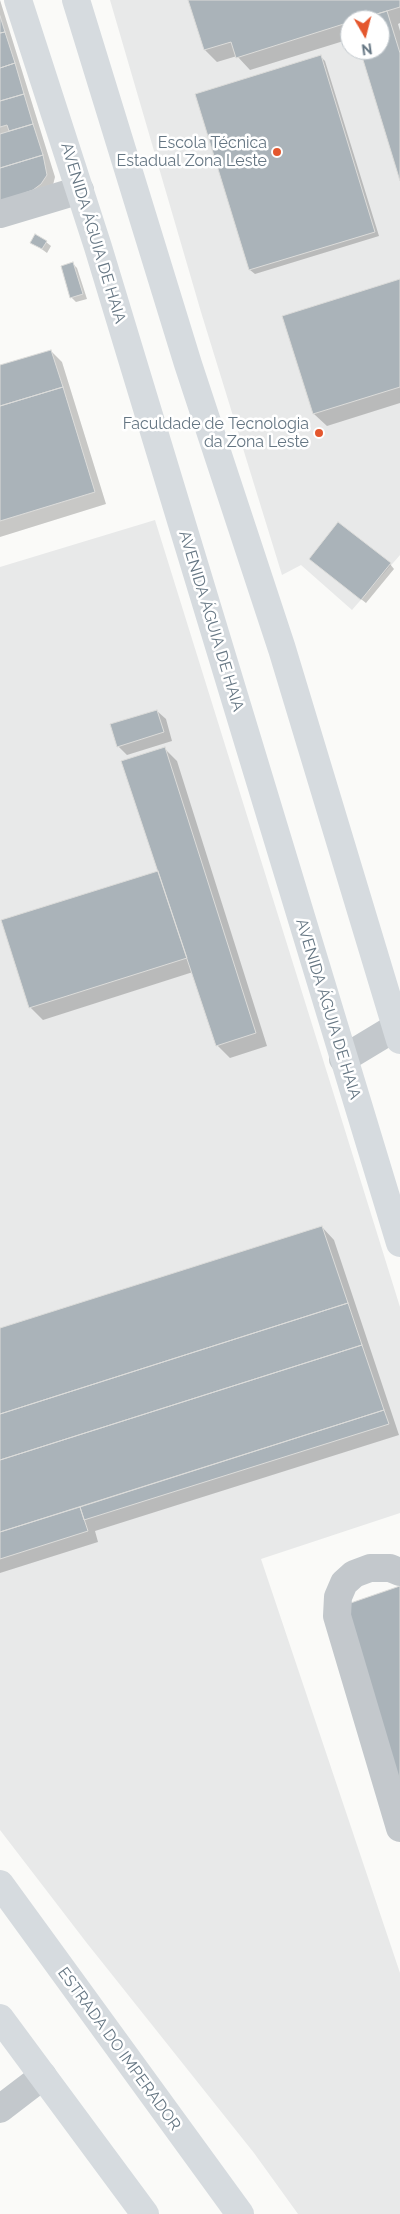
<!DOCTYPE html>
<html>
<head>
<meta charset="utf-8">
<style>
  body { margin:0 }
  #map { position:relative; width:400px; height:2214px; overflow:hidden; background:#fafaf8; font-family:Raleway,sans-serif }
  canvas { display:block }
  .north { position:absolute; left:340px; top:10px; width:50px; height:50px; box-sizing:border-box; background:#fff; border:1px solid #c1c8cd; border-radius:50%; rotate:172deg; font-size:14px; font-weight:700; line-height:20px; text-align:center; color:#657683 }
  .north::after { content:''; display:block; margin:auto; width:18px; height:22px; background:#e4572e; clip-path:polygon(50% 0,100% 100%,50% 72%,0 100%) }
</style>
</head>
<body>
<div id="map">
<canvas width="400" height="2214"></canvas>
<div class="north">N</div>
</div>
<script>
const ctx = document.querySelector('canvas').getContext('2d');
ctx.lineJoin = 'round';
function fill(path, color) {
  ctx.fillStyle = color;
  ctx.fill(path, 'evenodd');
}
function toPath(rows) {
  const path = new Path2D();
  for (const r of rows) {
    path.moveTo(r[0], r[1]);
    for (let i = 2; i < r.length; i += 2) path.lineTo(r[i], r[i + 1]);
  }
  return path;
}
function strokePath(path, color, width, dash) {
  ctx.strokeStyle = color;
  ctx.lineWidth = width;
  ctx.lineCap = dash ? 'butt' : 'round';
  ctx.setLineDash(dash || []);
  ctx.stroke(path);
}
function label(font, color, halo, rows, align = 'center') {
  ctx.font = font + ' Raleway,sans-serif';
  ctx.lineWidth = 5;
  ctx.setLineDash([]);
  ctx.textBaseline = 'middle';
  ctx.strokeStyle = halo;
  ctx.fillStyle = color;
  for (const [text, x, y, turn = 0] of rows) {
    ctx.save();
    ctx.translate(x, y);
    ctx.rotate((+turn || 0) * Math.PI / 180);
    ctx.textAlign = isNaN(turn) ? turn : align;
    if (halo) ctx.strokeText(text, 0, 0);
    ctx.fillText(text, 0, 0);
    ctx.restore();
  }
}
fill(toPath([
  [110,0,400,0,400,555,352,610,301,565,282,575,201,312],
  [350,20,380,20,380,50,350,50],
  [155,520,400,1307,400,1513,261,1559,400,1973,400,2214,298,2214,254,2153,86,1942,0,1830,0,567]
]), '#e8e9e9');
fill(toPath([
  [0,0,55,177,52,189,0,213],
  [189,0,400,0,400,23,398,24,400,31,400,177,361,50,380,50,380,20,350,20,350,39,250,70,237,56,217,62,205,50],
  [321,57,325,61,379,236,255,274,250,270,196,95],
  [32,242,46,242,51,246,47,253],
  [73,264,77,268,87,299,76,302,71,297],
  [400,280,400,403,327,426,314,414,284,316],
  [51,351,62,362,106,504,0,537,0,366],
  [315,563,390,564,394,569,366,603],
  [157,711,166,719,172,741,127,755,118,746],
  [164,748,177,761,267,1046,230,1058,217,1045,193,972,43,1020,30,1007,159,872],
  [322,1227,334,1240,399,1435,95,1531,98,1542,0,1573,0,1330]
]), '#0003');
const building = toPath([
  [188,0,400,0,400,7,357,20,350,20,350,22,236,58,231,42,204,50,188,0],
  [387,11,400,53,400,181,360,50,380,50,380,20,357,20,387,11],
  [0,16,5,32,0,33,0,16],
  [5,32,15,63,0,68,0,33,5,32],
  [321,55,375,232,249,270,195,94,321,55],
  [15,63,24,94,0,101,0,68,15,63],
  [24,94,33,124,9,131,7,125,0,127,0,101,24,94],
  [33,124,43,155,0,168,0,134,33,124],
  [43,155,47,175,41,184,33,190,0,202,0,168,43,155],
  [35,234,47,241,42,249,30,243,35,234],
  [73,262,83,294,70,298,61,266,73,262],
  [400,279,400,387,313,414,282,316,400,279],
  [51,350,63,387,0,406,0,365,51,350],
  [63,387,95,492,0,521,0,406,63,387],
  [338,522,391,563,361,600,309,559,338,522],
  [157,710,164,732,117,747,110,724,157,710],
  [165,747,256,1033,216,1046,121,761,165,747],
  [158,871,187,958,29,1008,1,920,158,871],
  [322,1226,348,1303,0,1414,0,1328,322,1226],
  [348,1303,362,1345,0,1460,0,1414,348,1303],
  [362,1345,384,1410,0,1532,0,1460,362,1345],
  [384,1410,389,1424,84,1520,80,1507,384,1410],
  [80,1507,88,1531,0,1559,0,1532,80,1507],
  [400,1586,400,1800,339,1607,400,1586]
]);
fill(building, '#aab3b9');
strokePath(building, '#dcdcda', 1);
strokePath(toPath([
  [0,214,80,190],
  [343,1059,396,1027],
  [400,1572,390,1568,370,1568,354,1574,344,1583,338,1597,337,1616,400,1828],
  [0,2109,43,2076]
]), '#c3c8cc', 28);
strokePath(toPath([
  [18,0,98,247,400,1243],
  [76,0,188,364,282,649,400,1040],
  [0,1884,240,2214],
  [0,2018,145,2214]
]), '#d6dbdf', 28);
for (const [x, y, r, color] of [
  [277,152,5,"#e4572e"],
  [319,433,5,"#e4572e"]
]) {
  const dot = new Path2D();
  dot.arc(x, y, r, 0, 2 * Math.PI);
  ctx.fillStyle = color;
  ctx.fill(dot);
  strokePath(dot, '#fff', 2);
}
label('16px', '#657683', '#fff', [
  ["Escola Técnica",267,143],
  ["Estadual Zona Leste",267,161],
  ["Faculdade de Tecnologia",309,424],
  ["da Zona Leste",309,442]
], 'right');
label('16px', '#657683', '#fff', [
  ["AVENIDA ÁGUIA DE HAIA",93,233,73],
  ["AVENIDA ÁGUIA DE HAIA",211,621,73],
  ["AVENIDA ÁGUIA DE HAIA",328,1009,73],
  ["ESTRADA DO IMPERADOR",119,2049,54]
]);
</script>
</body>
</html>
